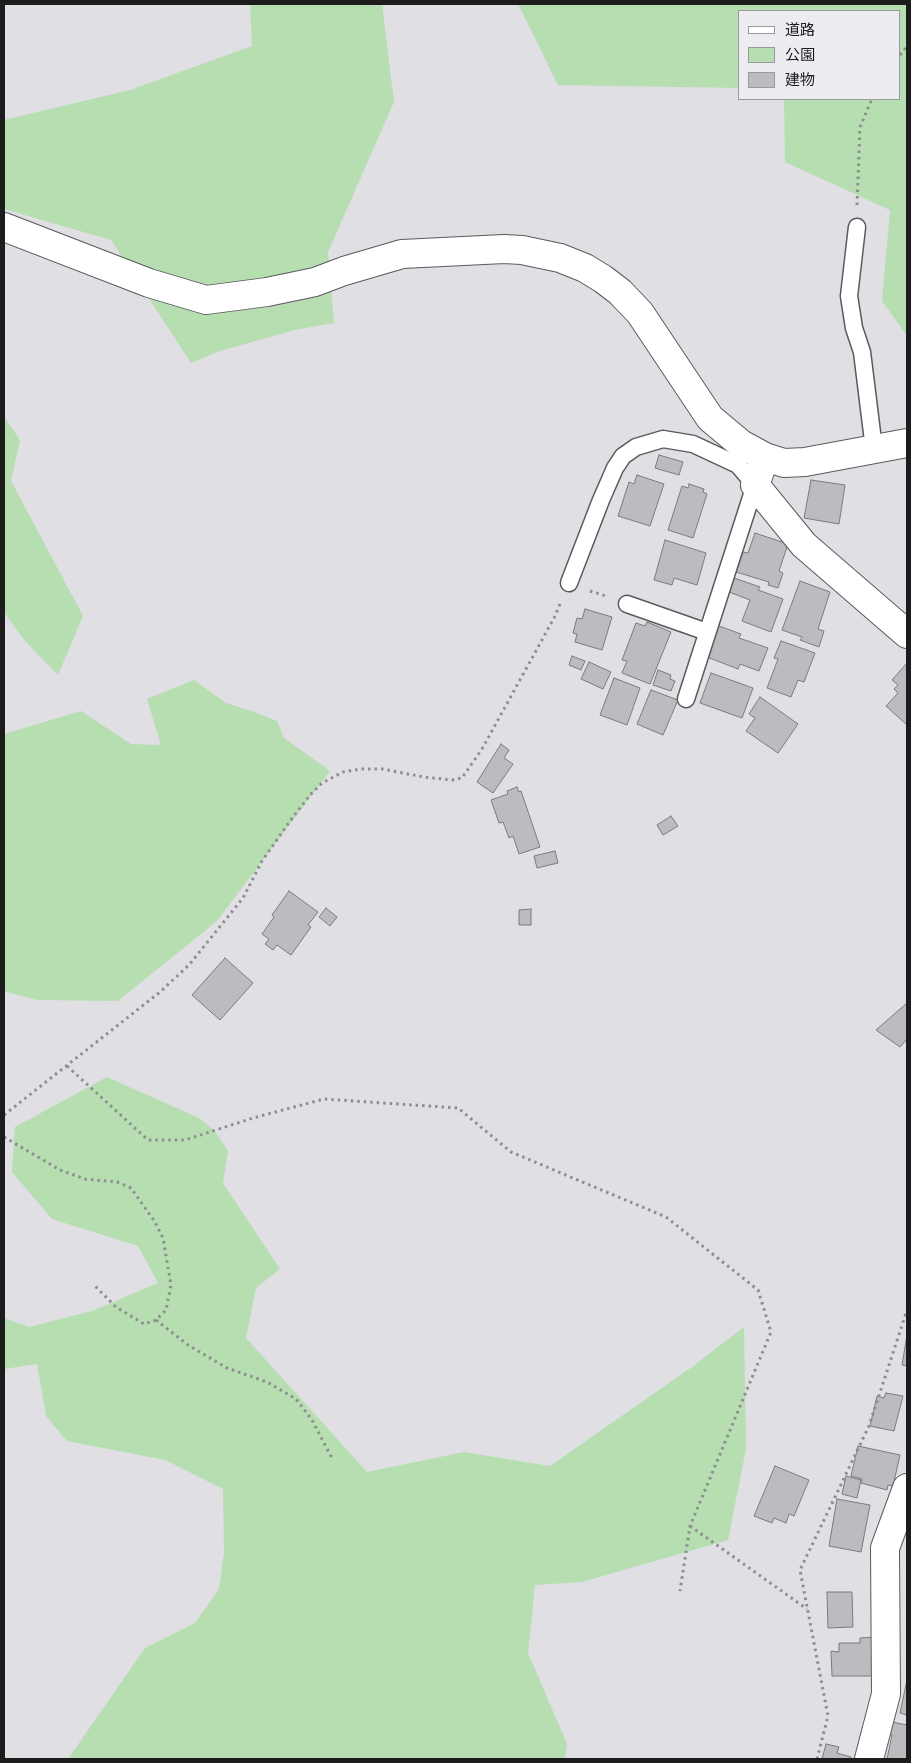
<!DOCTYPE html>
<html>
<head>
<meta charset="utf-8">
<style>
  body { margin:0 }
  #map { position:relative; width:911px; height:1763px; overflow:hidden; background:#dfdfe4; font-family:Overpass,"Noto Sans JP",sans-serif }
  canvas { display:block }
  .frame { position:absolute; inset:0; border:5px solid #1c1c1d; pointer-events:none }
  .legend { position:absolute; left:738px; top:10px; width:162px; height:90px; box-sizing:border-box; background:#ececf1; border:1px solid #99999c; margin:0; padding:6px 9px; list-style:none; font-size:15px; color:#1c1c1d }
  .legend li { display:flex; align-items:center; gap:10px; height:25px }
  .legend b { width:25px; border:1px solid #99999c }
</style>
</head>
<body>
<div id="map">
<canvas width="911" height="1763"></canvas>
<div class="frame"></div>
<ul class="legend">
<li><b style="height:6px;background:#fff"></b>道路</li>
<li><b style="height:14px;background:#b6deb0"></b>公園</li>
<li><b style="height:14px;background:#bcbbc0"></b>建物</li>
</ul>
</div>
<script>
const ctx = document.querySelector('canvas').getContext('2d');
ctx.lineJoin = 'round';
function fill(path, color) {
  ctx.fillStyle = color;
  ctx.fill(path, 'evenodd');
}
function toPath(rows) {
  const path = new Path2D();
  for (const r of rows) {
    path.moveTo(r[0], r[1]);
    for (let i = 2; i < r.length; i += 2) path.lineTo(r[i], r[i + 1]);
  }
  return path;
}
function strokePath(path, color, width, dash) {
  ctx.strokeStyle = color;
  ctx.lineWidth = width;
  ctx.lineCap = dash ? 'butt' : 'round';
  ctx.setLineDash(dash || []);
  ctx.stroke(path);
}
fill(toPath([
  [250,4,382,4,394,102,328,252,334,323,295,330,220,351,191,363,111,240,4,209,4,120,130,90,252,46],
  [518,4,907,4,907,336,882,301,890,210,785,162,784,99,900,99,900,11,740,11,740,88,558,85],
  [4,417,20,440,11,481,83,616,58,675,25,641,4,612],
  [194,680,226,703,254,712,277,721,284,738,330,771,217,921,118,1001,37,1000,4,991,4,734,81,711,131,744,161,745,147,699],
  [107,1077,199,1118,214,1130,228,1151,223,1183,280,1269,256,1288,246,1338,367,1472,464,1452,550,1466,692,1367,744,1327,746,1449,728,1540,582,1582,535,1585,528,1653,567,1744,565,1759,68,1759,145,1648,195,1623,219,1589,224,1553,223,1489,165,1460,67,1441,46,1416,37,1364,4,1369,4,1318,29,1327,92,1311,158,1283,138,1246,52,1219,12,1172,15,1127]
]), '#b6deb0');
const building = toPath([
  [659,455,683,462,679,475,655,468,659,455],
  [637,475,664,484,650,526,618,516,629,482,634,484,637,475],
  [811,480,845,485,839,524,804,518,811,480],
  [689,484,704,489,703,492,707,494,693,538,668,530,682,486,688,488,689,484],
  [755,533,788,544,779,571,783,573,778,588,768,585,769,582,736,572,743,552,748,553,755,533],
  [665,540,706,553,697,585,674,578,672,585,654,580,665,540],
  [734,578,760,587,758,590,783,599,771,632,742,621,750,600,729,592,734,578],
  [800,581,830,592,818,629,824,631,819,647,800,640,802,637,782,630,800,581],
  [585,609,612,617,602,650,575,642,577,634,573,633,577,618,582,619,585,609],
  [647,622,671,632,650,684,622,673,627,661,622,660,636,623,645,626,647,622],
  [719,626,741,634,739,638,768,648,759,671,740,664,738,669,707,657,719,626],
  [781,641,815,653,804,682,798,680,791,697,767,688,778,659,774,658,781,641],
  [572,656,585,661,581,670,569,665,572,656],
  [589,662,611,672,603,689,581,679,589,662],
  [907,663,907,725,886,706,898,693,894,689,898,685,892,680,907,663],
  [658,670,671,675,670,679,675,681,671,691,653,685,658,670],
  [711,673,753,688,742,718,700,703,711,673],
  [614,678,640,688,627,725,600,715,614,678],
  [651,690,678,700,663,735,637,724,651,690],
  [760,697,798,724,778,753,746,731,755,718,749,714,760,697],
  [501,744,509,750,504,758,513,764,493,793,477,782,501,744],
  [517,787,519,792,521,791,540,847,519,854,513,836,509,838,503,822,499,823,491,800,508,794,507,791,517,787],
  [671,816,678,826,663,835,657,825,671,816],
  [555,851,558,863,537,868,534,856,555,851],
  [289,891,318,912,308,925,311,927,291,955,277,945,273,950,265,944,269,939,262,934,274,917,272,915,289,891],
  [326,908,337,917,330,926,319,917,326,908],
  [531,909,531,925,519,925,519,910,531,909],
  [225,958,253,983,220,1020,192,995,225,958],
  [907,1003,907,1039,900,1047,876,1030,907,1003],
  [907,1335,907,1366,902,1365,907,1335],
  [886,1393,903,1396,894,1431,870,1426,877,1396,884,1398,886,1393],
  [858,1446,900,1455,893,1486,888,1485,887,1490,861,1483,862,1479,851,1476,858,1446],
  [775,1466,809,1480,794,1516,789,1514,786,1523,774,1518,772,1523,754,1516,775,1466],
  [846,1476,861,1480,857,1498,842,1494,846,1476],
  [837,1499,870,1505,861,1552,829,1546,837,1499],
  [827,1592,852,1592,853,1627,828,1628,827,1592],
  [874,1637,874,1676,832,1676,831,1651,839,1652,839,1643,860,1643,860,1638,874,1637],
  [907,1680,907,1715,900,1713,907,1680],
  [892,1722,907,1725,907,1759,887,1759,892,1735,889,1734,892,1722],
  [826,1744,839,1747,837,1753,851,1757,851,1759,822,1759,826,1744]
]);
fill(building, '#bcbbc0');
strokePath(building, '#7b7b7f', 1);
const service = toPath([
  [857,227,849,296,854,328,862,352,874,449],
  [569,583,601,500,615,468,623,456,636,447,663,439,693,444,738,465,755,485,686,699],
  [627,604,707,632]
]);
const minor = toPath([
  [4,227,149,283,206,300,267,292,315,282,344,271,402,254,504,249,522,250,560,258,585,268,603,279,620,292,640,313,710,418,741,444,765,457,784,463,805,462,907,443],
  [765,457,755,485,804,545,907,634],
  [869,1759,886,1694,885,1548,907,1488]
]);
strokePath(service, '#5a5a5e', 19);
strokePath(minor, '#5a5a5e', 30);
strokePath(toPath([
  [900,55,907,46],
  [857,205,860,127,872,99],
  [590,591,606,596],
  [67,1066,148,1140,185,1140,253,1118,324,1099,458,1108,511,1152,666,1217,758,1290,771,1332,690,1526,680,1591],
  [4,1115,160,992,189,965,243,898,262,861,290,821,310,795,322,783,343,772,362,769,382,769,424,777,452,780,462,778,482,749,554,618,560,604],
  [4,1137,60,1170,85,1179,117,1182,131,1188,155,1222,163,1238,171,1285,166,1310,156,1320,144,1324,116,1307,93,1284],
  [156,1320,188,1345,227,1368,267,1382,296,1399,312,1420,333,1460],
  [690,1526,807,1609],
  [817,1759,828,1716,800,1570,869,1426,907,1310]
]), '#8d8d91', 3, [2.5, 4]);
strokePath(service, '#fff', 16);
strokePath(minor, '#fff', 28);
</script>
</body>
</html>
